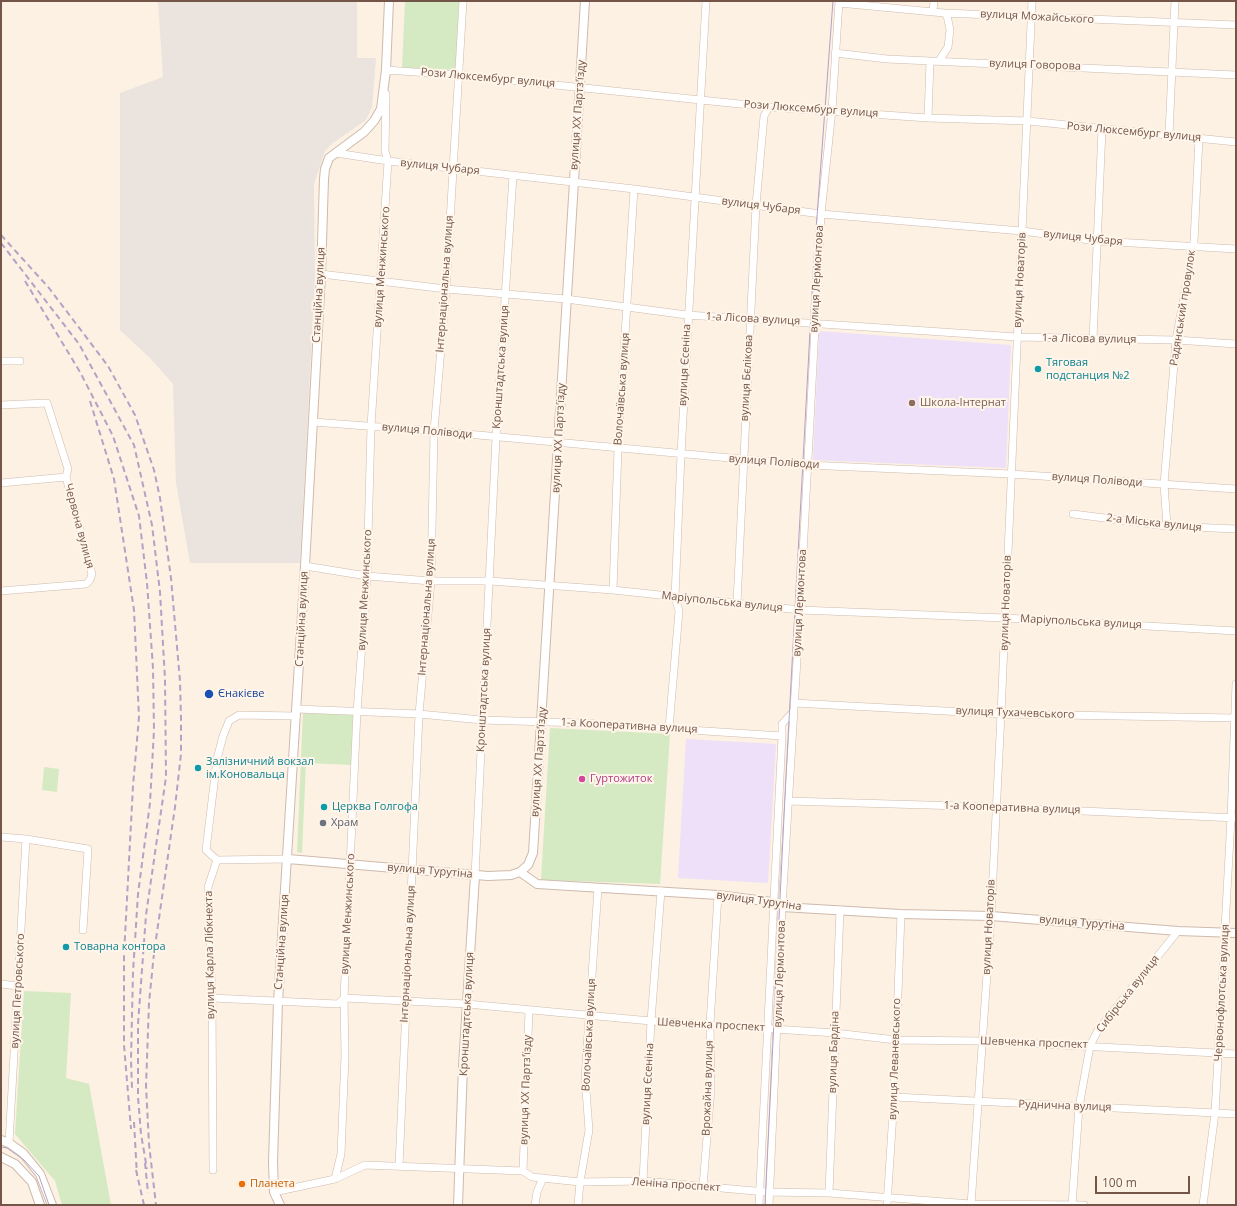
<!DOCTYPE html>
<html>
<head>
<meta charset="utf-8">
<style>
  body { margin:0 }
  #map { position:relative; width:1237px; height:1206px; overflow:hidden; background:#fcf1e3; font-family:"Open Sans",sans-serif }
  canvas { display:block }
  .frame { position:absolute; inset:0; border:2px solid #745649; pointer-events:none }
  .scale { position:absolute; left:1095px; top:1176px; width:95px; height:18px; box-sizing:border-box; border:2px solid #745649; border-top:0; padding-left:5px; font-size:12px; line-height:14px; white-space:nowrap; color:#745649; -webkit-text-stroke:3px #fff5ea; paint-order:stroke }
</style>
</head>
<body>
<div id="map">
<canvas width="1237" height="1206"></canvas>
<div class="frame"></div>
<div class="scale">100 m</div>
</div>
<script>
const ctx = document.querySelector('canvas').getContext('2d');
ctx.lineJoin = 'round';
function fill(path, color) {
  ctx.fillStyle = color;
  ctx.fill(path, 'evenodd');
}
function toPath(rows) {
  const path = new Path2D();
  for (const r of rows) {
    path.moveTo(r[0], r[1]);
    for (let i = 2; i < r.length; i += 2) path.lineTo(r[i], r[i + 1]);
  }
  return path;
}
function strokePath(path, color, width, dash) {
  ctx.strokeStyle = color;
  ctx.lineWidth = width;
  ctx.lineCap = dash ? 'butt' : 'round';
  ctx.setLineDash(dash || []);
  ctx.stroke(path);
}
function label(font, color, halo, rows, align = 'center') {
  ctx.font = font + ' "Open Sans",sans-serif';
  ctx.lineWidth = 4;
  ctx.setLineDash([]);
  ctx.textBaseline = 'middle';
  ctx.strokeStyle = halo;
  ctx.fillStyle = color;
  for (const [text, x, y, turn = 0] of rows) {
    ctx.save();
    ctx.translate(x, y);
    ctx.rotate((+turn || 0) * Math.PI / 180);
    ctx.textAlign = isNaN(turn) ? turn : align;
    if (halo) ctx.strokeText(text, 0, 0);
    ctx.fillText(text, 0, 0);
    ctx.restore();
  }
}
fill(toPath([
  [158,1,357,1,357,58,376,58,372,107,366,120,333,143,325,151,314,184,315,277,300,563,190,563,176,483,173,384,150,358,120,330,120,93,163,77]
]), '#ebe4de');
fill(toPath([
  [819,331,1011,345,1006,468,813,460],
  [686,739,776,744,768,883,678,878]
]), '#eee0f8');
fill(toPath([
  [405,1,459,1,457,70,402,68],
  [303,713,353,715,351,765,306,763,302,853,297,852],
  [550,728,670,734,660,884,541,880],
  [44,767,59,769,57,792,42,790],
  [24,991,71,993,66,1078,89,1084,111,1205,62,1205,55,1181,15,1134]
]), '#d5eac2');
const minor = toPath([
  [839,3,944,13,1236,25],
  [933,11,934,1],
  [835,53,887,59,1236,75],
  [939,61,948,47,950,30,947,15,944,13],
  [386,74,386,70,458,75,769,107,928,118,1028,121,1236,142],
  [928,118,930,61],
  [1169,135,1175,1],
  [336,153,388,161,634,189,821,214,1022,231,1098,241,1236,249],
  [321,274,446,289,566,299,687,315,1017,337,1176,340,1236,344],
  [1093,339,1102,129],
  [1,361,20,361],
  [1,405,47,403,68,469,66,477,92,574,90,580,86,584,1,591],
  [313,422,434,431,807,465,1011,474,1236,489],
  [1,483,66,477],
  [1073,514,1167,526,1236,529],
  [1167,526,1164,484,1176,340,1194,242,1199,138],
  [305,566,367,576,431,581,490,581,613,590,800,610,1005,618,1236,631],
  [613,590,618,449,634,189],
  [737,603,756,205,764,116,769,107],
  [794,703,1001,714,1236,718],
  [297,709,419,714,482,720,582,723,782,736,782,724,793,712],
  [669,728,679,611,675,597,681,454,706,1],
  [788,801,996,807,1236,818],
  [1,837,26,839,88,849,83,930],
  [217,860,288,859],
  [475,876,496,438,513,175],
  [1,984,18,986],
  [212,998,338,1004,344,998,467,1004,651,1021,835,1033,896,1040,982,1041,1236,1054],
  [894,1097,1236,1114],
  [9,1143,26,839],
  [399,1166,419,714,431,581,434,431,446,289,463,1],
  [213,1170,212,998,208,887,217,860,206,850,217,759,223,736,229,721,239,715,296,716],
  [523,1171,529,1010],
  [335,1179,341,1154,345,1056,344,998,357,712,367,576,371,426,388,161,385,151,386,94],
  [643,1181,651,1021,661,891],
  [703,1186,711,1088,710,1024,718,895],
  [274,1192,335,1179,365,1165,523,1171,532,1177,580,1182,643,1181,766,1192,829,1193,971,1204,1084,1205],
  [829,1193,840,910],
  [535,1205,537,1192,543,1178],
  [578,1205,580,1182,589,1130,585,1077,598,888],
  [759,1205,782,736],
  [769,1205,782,907,800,610,821,214,832,110,839,1],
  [887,1205,894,1097,901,914],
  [971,1205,991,916,1001,714,1032,1],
  [1072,1205,1079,1107,1090,1046,1098,1030,1178,931],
  [1203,1205,1215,1113,1231,818,1236,684]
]);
const tertiary = toPath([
  [288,859,488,876,511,875,520,872,528,865,533,853,585,1],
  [520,872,537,884,718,895,780,903,782,907,901,914,991,916,1178,931,1236,933],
  [1,1140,9,1143,23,1153,40,1174,52,1205],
  [1,1157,15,1164,32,1182,40,1205],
  [280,1205,274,1192,273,1162,278,1002,305,566,321,274,324,179,325,169,329,158,364,132,374,121,381,109,386,70,389,1],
  [458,1205,463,1066,475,876]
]);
strokePath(minor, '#cfbaad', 8);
strokePath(tertiary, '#cfbaad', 10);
strokePath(minor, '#fff', 7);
strokePath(tertiary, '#fff', 8);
strokePath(toPath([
  [1,1147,7,1148,24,1160,39,1176,49,1205],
  [765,1205,786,776,814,257,833,1]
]), '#b3a2c5', 1);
strokePath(toPath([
  [1,235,49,288,108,366,135,415,154,470,160,498,171,578,180,681,181,719,181,754,175,807,154,953,149,1003,146,1086,149,1144,156,1205],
  [1,243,79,344,134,445,152,525,160,592,165,679,166,777,146,915,138,1024,138,1097,141,1134,147,1169],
  [25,281,80,372,113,436,139,516,147,583,153,668,154,730,150,803,138,894,133,972,131,1060,132,1088],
  [90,401,114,479,134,610,139,717,133,786,124,955,124,1045,131,1129],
  [134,1122,137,1176],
  [145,1163,148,1193],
  [136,1170,144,1205]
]), '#b3a2c5', 2, [6, 4]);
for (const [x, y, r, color] of [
  [1038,369,4,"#0f9aa8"],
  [912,403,4,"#8d6e63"],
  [209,694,5,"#1a4fb4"],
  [198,768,4,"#0f9aa8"],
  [582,779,4,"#d1479c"],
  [324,807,4,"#0f9aa8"],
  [323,823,4,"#6b7280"],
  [66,947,4,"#0f9aa8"],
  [242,1184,4,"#e8710a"]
]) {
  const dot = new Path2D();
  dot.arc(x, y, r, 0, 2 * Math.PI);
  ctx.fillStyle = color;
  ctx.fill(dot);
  strokePath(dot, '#fff5ea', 1.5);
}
label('11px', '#745649', '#fff5ea', [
  ["вулиця Можайського",1037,17,3],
  ["вулиця Говорова",1035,65,2],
  ["Рози Люксембург вулиця",488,78,5],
  ["Рози Люксембург вулиця",811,109,4],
  ["вулиця XX Партз'їзду",578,115,-86],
  ["Рози Люксембург вулиця",1134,132,5],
  ["вулиця Чубаря",440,167,6],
  ["вулиця Чубаря",761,206,7],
  ["вулиця Чубаря",1083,238,6],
  ["вулиця Менжинського",382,267,-86],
  ["вулиця Лермонтова",817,279,-87],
  ["вулиця Новаторів",1020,280,-87],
  ["Інтернаціональна вулиця",445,284,-86],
  ["Станційна вулиця",319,295,-87],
  ["Радянський провулок",1183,308,-81],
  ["1-а Лісова вулиця",753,319,3],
  ["1-а Лісова вулиця",1089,339,1],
  ["вулиця Єсеніна",685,365,-87],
  ["Кронштадтська вулиця",501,367,-86],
  ["вулиця Бєлікова",747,378,-87],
  ["Волочаївська вулиця",622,389,-86],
  ["вулиця Поліводи",427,431,5],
  ["вулиця XX Партз'їзду",559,438,-87],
  ["вулиця Поліводи",774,462,4],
  ["вулиця Поліводи",1097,480,4],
  ["2-а Міська вулиця",1154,523,6],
  ["Червона вулиця",79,526,75],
  ["вулиця Менжинського",365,590,-87],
  ["Маріупольська вулиця",722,602,6],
  ["вулиця Лермонтова",800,603,-87],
  ["вулиця Новаторів",1006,603,-88],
  ["Інтернаціональна вулиця",427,607,-86],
  ["Станційна вулиця",302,619,-87],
  ["Маріупольська вулиця",1081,622,3],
  ["Кронштадтська вулиця",484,690,-87],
  ["вулиця Тухачевського",1015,713,2],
  ["1-а Кооперативна вулиця",629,726,3],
  ["вулиця XX Партз'їзду",539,762,-86],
  ["1-а Кооперативна вулиця",1012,808,2],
  ["вулиця Турутіна",430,871,5],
  ["вулиця Турутіна",759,901,8],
  ["вулиця Менжинського",348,914,-87],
  ["вулиця Турутіна",1082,923,5],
  ["вулиця Новаторів",989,927,-87],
  ["Станційна вулиця",282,942,-86],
  ["Інтернаціональна вулиця",408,954,-87],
  ["вулиця Карла Лібкнехта",210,955,-91],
  ["вулиця Лермонтова",780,974,-88],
  ["вулиця Петровського",18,991,-87],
  ["Червонофлотська вулиця",1222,993,-87],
  ["Сибірська вулиця",1128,994,-52],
  ["Кронштадтська вулиця",467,1014,-87],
  ["Шевченка проспект",711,1025,3],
  ["Волочаївська вулиця",589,1035,-87],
  ["Шевченка проспект",1034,1043,2],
  ["вулиця Бардіна",834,1052,-88],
  ["вулиця Леваневського",895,1059,-88],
  ["вулиця Єсеніна",648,1084,-87],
  ["Врожайна вулиця",708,1088,-88],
  ["вулиця XX Партз'їзду",526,1090,-88],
  ["Руднична вулиця",1065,1106,2],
  ["Леніна проспект",676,1185,4]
]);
label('11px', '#0d838f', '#fff5ea', [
  ["Тяговая",1046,363],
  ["подстанция №2",1046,376],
  ["Залізничний вокзал",206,762],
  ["ім.Коновальца",206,775],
  ["Церква Голгофа",332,807],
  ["Товарна контора",74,947]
], 'left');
label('11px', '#785e54', '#fff5ea', [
  ["Школа-Інтернат",920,403]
], 'left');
label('11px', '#164399', '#fff5ea', [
  ["Єнакієве",218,694]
], 'left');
label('11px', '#b23c85', '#fff5ea', [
  ["Гуртожиток",590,779]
], 'left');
label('11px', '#5b616d', '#fff5ea', [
  ["Храм",331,823]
], 'left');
label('11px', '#c56008', '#fff5ea', [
  ["Планета",250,1184]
], 'left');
</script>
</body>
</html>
